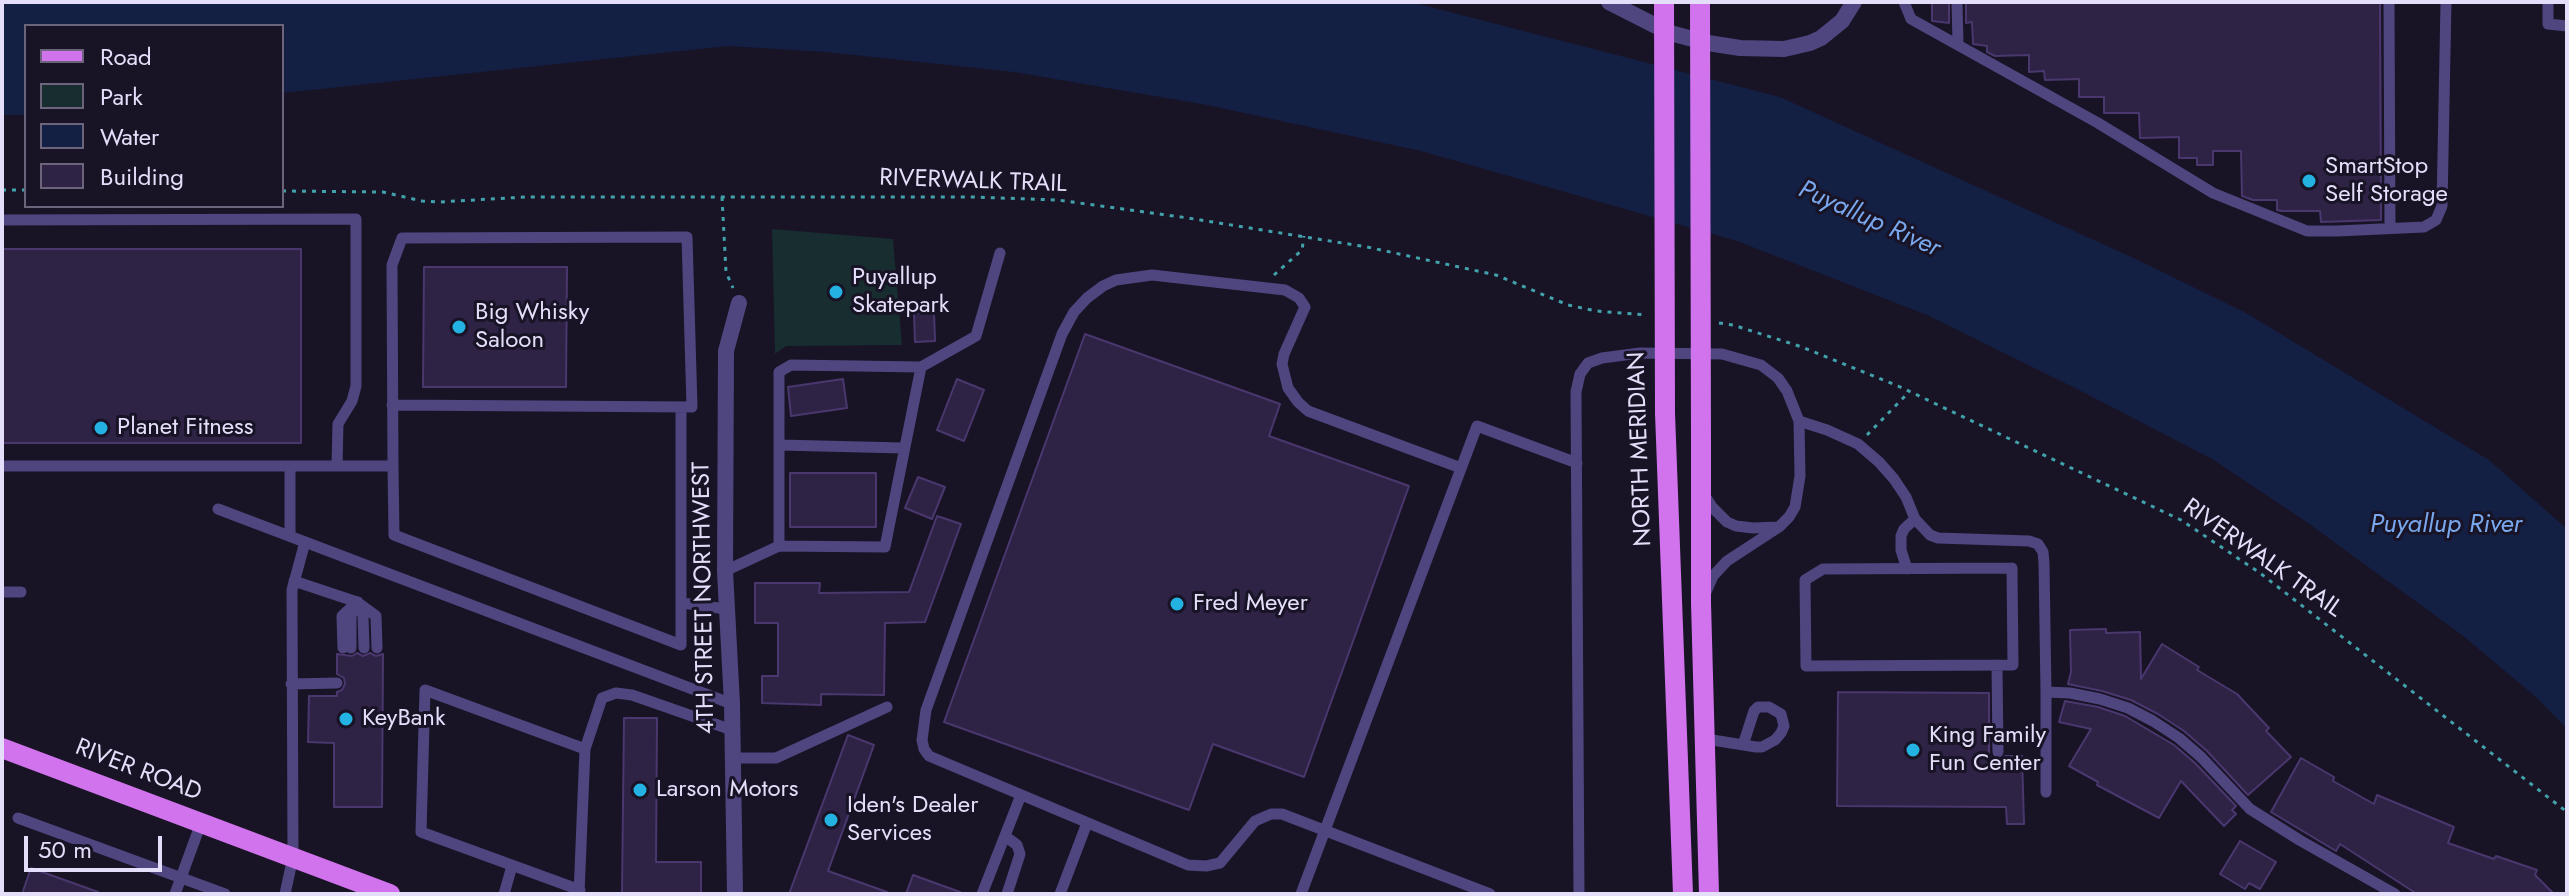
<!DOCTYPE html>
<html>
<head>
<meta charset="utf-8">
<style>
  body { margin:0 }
  #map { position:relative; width:2569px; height:896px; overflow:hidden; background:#191326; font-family:Jost,sans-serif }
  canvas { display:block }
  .frame { position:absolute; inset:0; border:4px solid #e5defa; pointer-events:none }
  .legend { position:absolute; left:24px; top:24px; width:260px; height:184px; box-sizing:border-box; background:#191326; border:2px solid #6b647b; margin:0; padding:10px 14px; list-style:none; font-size:24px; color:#e5defa }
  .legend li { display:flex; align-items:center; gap:16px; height:40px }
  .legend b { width:40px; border:2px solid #6b647b }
  .scale { position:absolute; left:24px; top:836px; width:138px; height:36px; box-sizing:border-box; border:4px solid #e5defa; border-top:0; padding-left:10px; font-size:24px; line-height:28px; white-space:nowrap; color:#e5defa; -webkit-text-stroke:6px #191326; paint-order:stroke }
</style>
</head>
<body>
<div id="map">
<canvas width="2569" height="896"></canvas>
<div class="frame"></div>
<ul class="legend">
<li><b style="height:10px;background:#d073ec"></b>Road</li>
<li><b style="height:22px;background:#172d30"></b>Park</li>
<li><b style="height:22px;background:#141f44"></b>Water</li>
<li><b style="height:22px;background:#2e2245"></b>Building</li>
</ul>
<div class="scale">50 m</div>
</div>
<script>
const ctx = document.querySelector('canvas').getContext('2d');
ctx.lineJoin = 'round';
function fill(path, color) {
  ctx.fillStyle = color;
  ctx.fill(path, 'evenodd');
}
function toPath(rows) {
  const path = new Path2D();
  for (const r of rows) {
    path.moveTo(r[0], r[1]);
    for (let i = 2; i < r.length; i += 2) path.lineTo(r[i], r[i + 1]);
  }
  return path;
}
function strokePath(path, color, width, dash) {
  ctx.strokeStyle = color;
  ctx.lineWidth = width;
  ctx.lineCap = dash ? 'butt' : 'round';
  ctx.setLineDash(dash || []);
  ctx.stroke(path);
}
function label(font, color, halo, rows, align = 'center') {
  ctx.font = font + ' Jost,sans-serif';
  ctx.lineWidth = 6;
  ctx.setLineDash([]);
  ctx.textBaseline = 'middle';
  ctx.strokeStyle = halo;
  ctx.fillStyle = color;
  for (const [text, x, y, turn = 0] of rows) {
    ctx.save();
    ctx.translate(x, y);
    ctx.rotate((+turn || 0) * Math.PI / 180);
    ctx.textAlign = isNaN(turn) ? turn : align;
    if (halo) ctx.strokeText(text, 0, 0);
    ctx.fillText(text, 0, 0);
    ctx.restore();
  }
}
fill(toPath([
  [772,229,893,239,902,345,786,346,775,354]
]), '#172d30');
fill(toPath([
  [2,2,1411,2,1780,97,2140,261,2246,313,2489,460,2567,529,2567,729,2536,697,2462,635,2305,521,2212,459,2081,391,1927,315,1737,241,1421,151,1207,105,1014,72,826,52,728,46,282,93,282,26,26,26,26,115,2,115]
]), '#141f44');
const building = toPath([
  [1932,2,1949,2,1949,23,1932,21,1932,2],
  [1966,2,2380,2,2381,220,2321,222,2320,211,2281,211,2277,210,2277,200,2253,200,2242,196,2241,151,2213,151,2213,165,2197,165,2197,158,2179,158,2179,137,2140,138,2139,113,2104,113,2104,97,2079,97,2079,79,2045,80,2044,71,2029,72,2029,55,1995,56,1987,52,1987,46,1973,44,1972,22,1966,23,1966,2],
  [2,249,301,249,301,443,2,443,2,249],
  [424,267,567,267,566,387,423,387,424,267],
  [934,312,935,341,915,342,914,313,934,312],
  [1085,334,1280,404,1269,436,1409,486,1304,777,1213,744,1189,810,944,722,1085,334],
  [843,379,847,408,791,416,788,387,843,379],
  [957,379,984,390,964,441,937,430,957,379],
  [790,473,876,473,876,527,790,527,790,473],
  [918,477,945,487,932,519,905,508,918,477],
  [937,516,961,524,925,622,885,623,884,695,821,694,821,705,762,703,762,676,778,676,778,623,755,623,755,583,820,583,819,593,909,592,937,516],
  [2106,629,2106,633,2140,632,2141,679,2162,644,2199,667,2197,670,2237,694,2269,728,2266,731,2291,757,2248,795,2207,751,2184,731,2158,714,2131,700,2102,691,2068,684,2071,672,2070,630,2106,629],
  [357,653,363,656,370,653,376,656,383,654,382,807,334,807,334,743,308,742,309,696,337,696,337,692,342,690,345,684,344,678,337,674,337,654,352,656,357,653],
  [1838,692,1989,693,1989,757,1999,760,2005,756,2022,756,2024,824,2007,824,2006,807,1837,806,1838,692],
  [2065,701,2098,707,2125,716,2174,745,2195,763,2236,806,2232,810,2236,814,2224,826,2181,781,2159,818,2097,785,2098,782,2069,766,2091,729,2059,722,2065,701],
  [624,718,657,718,656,862,701,862,701,894,622,894,624,718],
  [848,735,874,745,828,871,887,892,886,894,789,894,848,735],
  [2301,758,2334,777,2333,781,2374,804,2377,795,2454,827,2448,843,2494,859,2496,856,2537,870,2535,875,2554,894,2417,894,2340,844,2336,851,2271,812,2301,758],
  [2240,841,2276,862,2260,889,2249,883,2245,889,2220,874,2240,841],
  [31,868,98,892,98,894,22,894,31,868],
  [913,875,960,892,960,894,906,894,913,875]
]);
fill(building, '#2e2245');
strokePath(building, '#4a376e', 2);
strokePath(toPath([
  [2,190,26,190],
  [282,191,383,192,422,201,439,202,526,197,972,197,1058,200,1188,218,1367,247,1496,275,1568,305,1596,311,1647,315],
  [722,197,726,272,733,288],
  [1274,275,1302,250,1304,236],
  [1719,323,1733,325,1802,347,1898,386,2181,520,2260,573,2567,812],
  [1867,435,1909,392]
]), '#41a2ab', 3, [4, 6]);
strokePath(toPath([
  [1904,2,1911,19,2098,123,2213,193,2307,231,2337,231,2424,227,2436,220,2442,206,2446,2],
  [1957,2,1958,44],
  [2389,2,2390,228],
  [2548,2,2548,24,2567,26],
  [2,220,356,219,356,386,352,401,338,424,337,466],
  [921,367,976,336,1000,253],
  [392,405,692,407,687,237,402,238,392,265,393,466,394,535,681,645,681,407],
  [1799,421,1827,430,1858,444,1879,462,1894,479,1906,497,1915,519,1930,535,1938,538,2029,541,2038,544,2043,552,2044,563,2046,692,2070,693,2100,699,2128,708,2153,721,2179,738,2201,757,2250,809,2301,841,2395,894],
  [779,445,903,448],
  [2,466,393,466],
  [290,466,290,536],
  [1461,468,1308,411,1298,402,1288,388,1282,364,1284,354,1305,307,1299,298,1285,290,1152,275,1116,280,1103,286,1087,298,1074,312,1062,334,926,710,922,740,924,749,929,756,1188,865,1206,866,1220,863,1255,821,1271,814,1282,814,1490,894],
  [1705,496,1712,507,1727,522,1736,526,1753,528,1778,527],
  [218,509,732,704],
  [2012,568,2013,665,1806,666,1805,580,1823,569,2012,568],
  [1907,569,1901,550,1901,536,1904,529,1915,519],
  [725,571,779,546,885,547,921,367,791,365,779,372,779,546],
  [294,581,357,602,376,616,377,648],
  [2,592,21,592],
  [358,602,363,616,364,648],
  [682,603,726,609],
  [343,648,342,616,357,602],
  [351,648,351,616,355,606],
  [1997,665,1998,752],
  [291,684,337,683],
  [2046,692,2046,792],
  [1706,739,1756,747,1762,747,1775,740,1781,733,1784,726,1781,714,1769,707,1758,707,1754,711,1743,745],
  [733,758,776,758,887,707],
  [18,818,225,894],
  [1005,836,1017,845,1020,854,1007,894],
  [580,890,421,832,425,690,585,749],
  [175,894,201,823],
  [285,894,293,857,292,590,305,542],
  [504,894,512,866],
  [579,894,585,749,602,698,616,693,632,695,732,730],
  [982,894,1021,795],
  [1060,894,1087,823],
  [1301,894,1477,426,1577,463],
  [1579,894,1576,392,1580,374,1588,363,1602,358,1640,353,1722,354,1761,365,1778,378,1787,391,1799,421,1800,476,1795,507,1789,517,1779,527,1727,561,1713,576,1706,592]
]), '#4f457f', 11);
strokePath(toPath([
  [735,894,732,704,725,571,726,351,739,303]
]), '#4f457f', 16);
strokePath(toPath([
  [1609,2,1670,33,1708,43,1740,48,1784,49,1810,43,1821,38,1842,21,1854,2]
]), '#4f457f', 16);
strokePath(toPath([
  [1665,413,1683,894],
  [1701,447,1701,603,1709,894],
  [2,748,390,894]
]), '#d073ec', 20);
strokePath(toPath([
  [1664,2,1665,413],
  [1700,2,1701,447]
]), '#d073ec', 20);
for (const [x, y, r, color] of [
  [2309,181,8,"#23b2e1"],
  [836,292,8,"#23b2e1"],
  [459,327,8,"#23b2e1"],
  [101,428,8,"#23b2e1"],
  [1177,604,8,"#23b2e1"],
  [346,719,8,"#23b2e1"],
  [1913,750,8,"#23b2e1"],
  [640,790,8,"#23b2e1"],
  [831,820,8,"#23b2e1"]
]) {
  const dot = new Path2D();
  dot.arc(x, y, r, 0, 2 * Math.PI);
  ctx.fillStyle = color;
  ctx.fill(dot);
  strokePath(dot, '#191326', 3);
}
label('24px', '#e5defa', '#191326', [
  ["SmartStop",2325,167],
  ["Self Storage",2325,195],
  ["Puyallup",852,278],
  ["Skatepark",852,306],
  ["Big Whisky",475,313],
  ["Saloon",475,341],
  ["Planet Fitness",117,428],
  ["Fred Meyer",1193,604],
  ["KeyBank",362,719],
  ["King Family",1929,736],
  ["Fun Center",1929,764],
  ["Larson Motors",656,790],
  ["Iden's Dealer",847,806],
  ["Services",847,834]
], 'left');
label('24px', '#e5defa', '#191326', [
  ["RIVERWALK TRAIL",973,182,2],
  ["NORTH MERIDIAN",1641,449,-92],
  ["RIVERWALK TRAIL",2262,559,35],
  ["4TH STREET NORTHWEST",705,598,-91],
  ["RIVER ROAD",138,771,21]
]);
label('italic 26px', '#79a7ed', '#191326', [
  ["Puyallup River",1869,220,24],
  ["Puyallup River",2446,526]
]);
</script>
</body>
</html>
